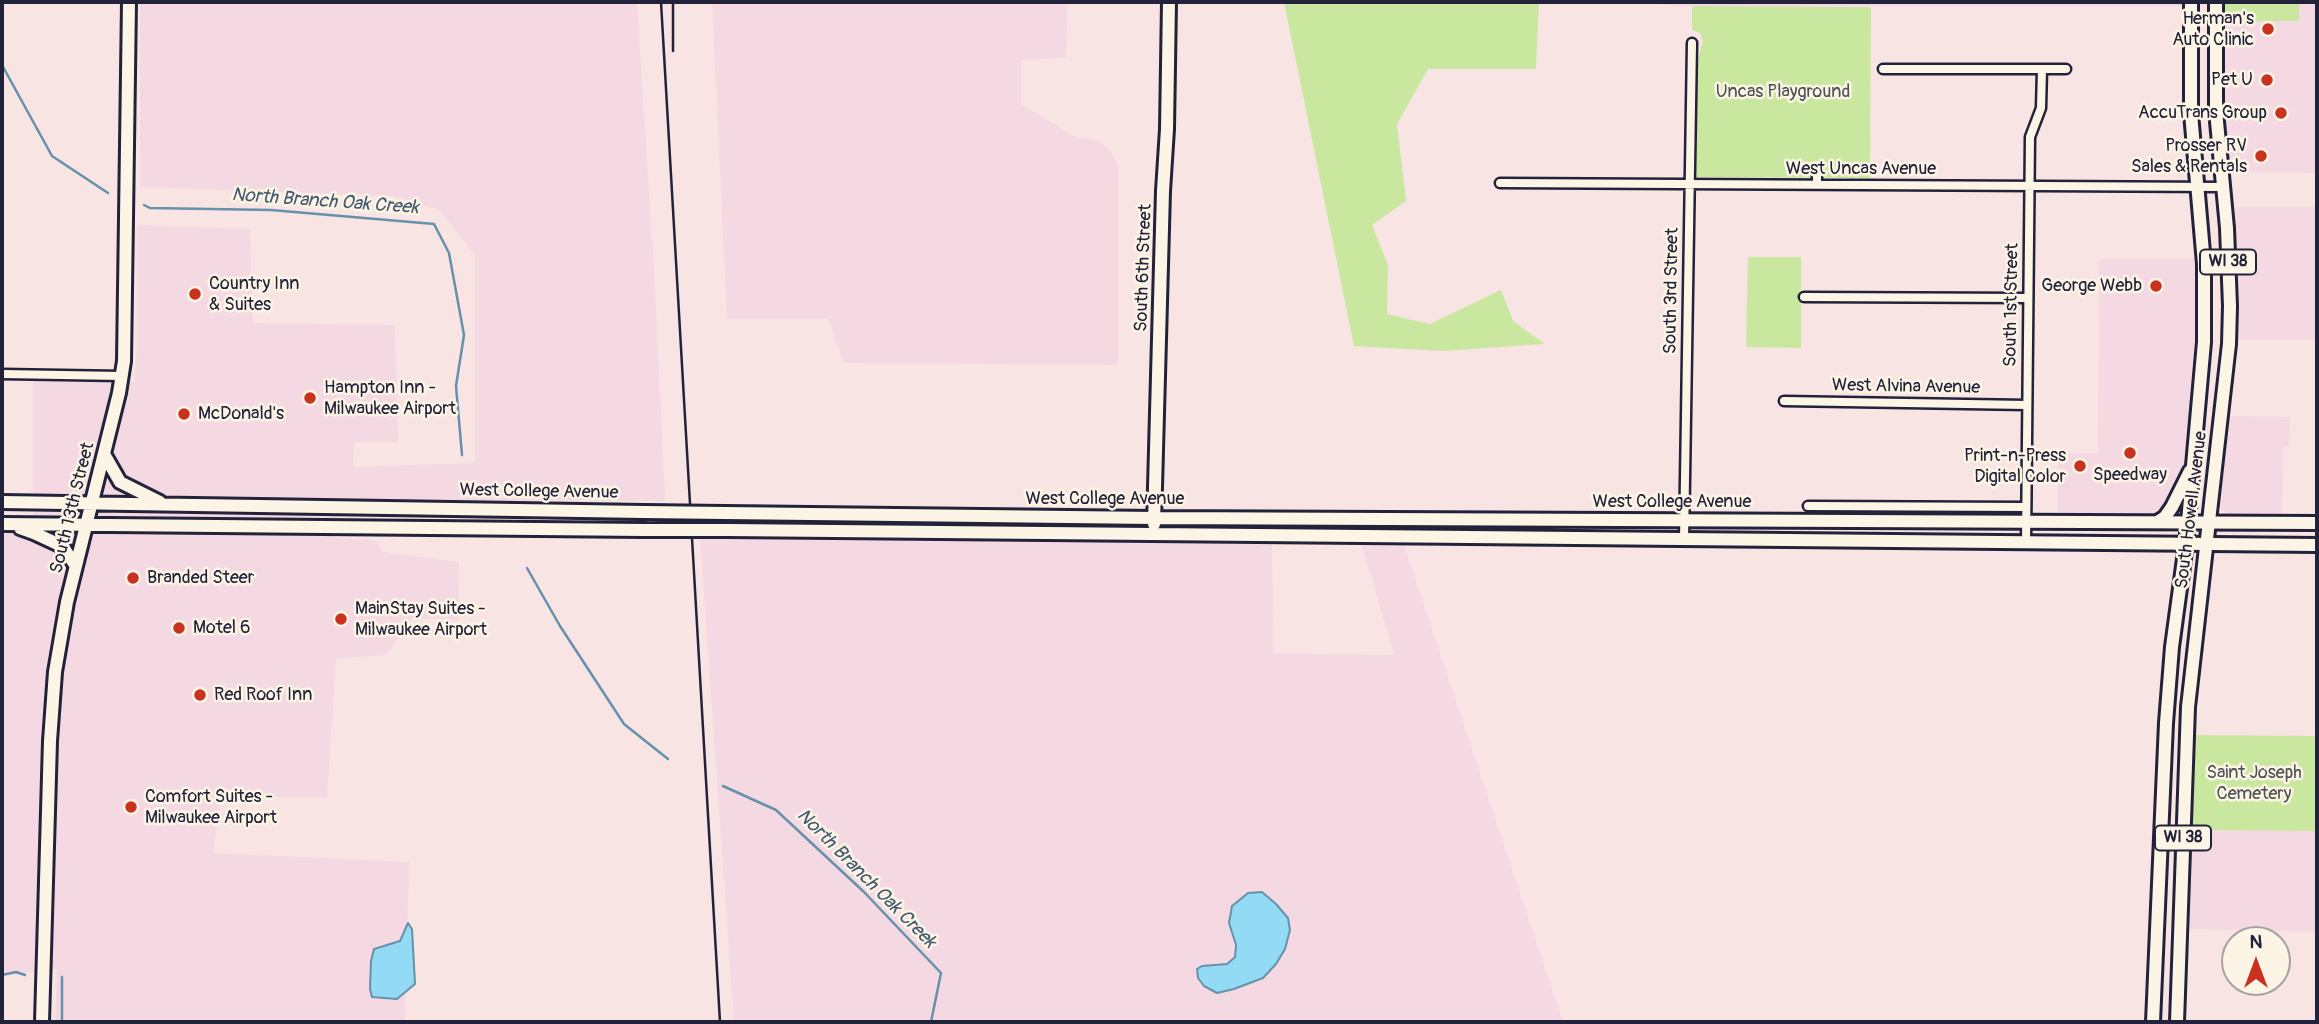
<!DOCTYPE html>
<html>
<head>
<meta charset="utf-8">
<style>
  body { margin:0 }
  #map { position:relative; width:2319px; height:1024px; overflow:hidden; background:#f8e4e3; font-family:Pangolin,sans-serif }
  canvas { display:block }
  .frame { position:absolute; inset:0; border:4px solid #22223b; pointer-events:none }
  .north { position:absolute; left:2221px; top:926px; width:70px; height:70px; box-sizing:border-box; background:#fcf5e5; border:2px solid #a5a1a1; border-radius:50%; rotate:0deg; font-size:19px; font-weight:700; line-height:28px; text-align:center; color:#22223b }
  .north::after { content:''; display:block; margin:auto; width:24px; height:32px; background:#c8321e; clip-path:polygon(50% 0,100% 100%,50% 72%,0 100%) }
</style>
</head>
<body>
<div id="map">
<canvas width="2319" height="1024"></canvas>
<div class="frame"></div>
<div class="north">N</div>
</div>
<script>
const ctx = document.querySelector('canvas').getContext('2d');
ctx.lineJoin = 'round';
function fill(path, color) {
  ctx.fillStyle = color;
  ctx.fill(path, 'evenodd');
}
function toPath(rows) {
  const path = new Path2D();
  for (const r of rows) {
    path.moveTo(r[0], r[1]);
    for (let i = 2; i < r.length; i += 2) path.lineTo(r[i], r[i + 1]);
  }
  return path;
}
function strokePath(path, color, width, dash) {
  ctx.strokeStyle = color;
  ctx.lineWidth = width;
  ctx.lineCap = dash ? 'butt' : 'round';
  ctx.setLineDash(dash || []);
  ctx.stroke(path);
}
function label(font, color, halo, rows, align = 'center') {
  ctx.font = font + ' Pangolin,sans-serif';
  ctx.lineWidth = 5;
  ctx.setLineDash([]);
  ctx.textBaseline = 'middle';
  ctx.strokeStyle = halo;
  ctx.fillStyle = color;
  for (const [text, x, y, turn = 0] of rows) {
    ctx.save();
    ctx.translate(x, y);
    ctx.rotate((+turn || 0) * Math.PI / 180);
    ctx.textAlign = isNaN(turn) ? turn : align;
    if (halo) ctx.strokeText(text, 0, 0);
    ctx.fillText(text, 0, 0);
    ctx.restore();
  }
}
fill(toPath([
  [140,2,637,2,655,287,665,501,337,500,335,538,375,540,383,552,459,562,458,620,413,618,386,655,336,659,327,798,221,796,213,853,409,862,405,1022,55,1022,57,969,2,975,2,534,33,534,33,380,134,382,137,347,137,225,250,229,253,323,395,325,398,442,354,442,353,467,475,463,475,255,439,210,394,196,140,187],
  [712,2,1068,2,1066,58,1021,60,1021,104,1075,137,1098,140,1111,152,1118,166,1118,365,844,363,828,319,727,319],
  [1593,2,2184,2,2184,6,1692,6],
  [2299,2,2317,2,2317,173,2227,172,2222,122,2222,21,2298,21],
  [2231,207,2317,207,2317,340,2235,340,2236,263],
  [2099,259,2198,259,2195,372,2185,462,2167,509,2159,514,2058,514,2058,453,2098,453],
  [2229,416,2290,417,2289,447,2283,448,2282,517,2232,517,2221,509,2219,497],
  [700,538,1272,544,1273,653,1394,655,1362,544,1404,545,1563,1022,734,1022],
  [2191,830,2317,831,2317,932,2187,929]
]), '#f5d9e2');
fill(toPath([
  [1284,2,1539,2,1536,69,1428,69,1397,124,1406,201,1372,225,1388,265,1387,314,1430,324,1501,290,1513,321,1545,344,1443,351,1354,346],
  [2222,2,2299,2,2299,21,2222,21],
  [1692,6,1871,7,1870,178,1697,177,1695,172,1697,62,1703,41,1700,33,1692,30],
  [1748,257,1801,257,1801,348,1746,347],
  [2195,735,2317,736,2317,831,2191,830]
]), '#cae79f');
const water = toPath([
  [1262,892,1276,904,1288,918,1290,930,1285,949,1276,964,1263,978,1234,989,1217,993,1204,986,1198,978,1197,969,1202,966,1227,964,1235,957,1236,945,1229,923,1232,906,1248,893,1262,892],
  [408,923,412,929,415,984,397,999,372,997,370,989,371,961,374,949,400,941,408,923]
]);
fill(water, '#93dbf4');
strokePath(water, '#6691aa', 2);
strokePath(toPath([
  [2,65,52,156,108,193],
  [144,205,150,208,271,210,434,224,449,253,464,335,456,386,462,455],
  [527,568,560,626,624,724,668,759],
  [723,786,776,810,864,892,941,973,931,1022],
  [2,975,16,972,25,975],
  [62,977,62,1019]
]), '#6691aa', 2.5);
const street = toPath([
  [1883,69,2066,69],
  [1500,183,2222,187],
  [1817,184,1817,171],
  [1804,297,2028,298],
  [2,374,122,376],
  [1784,401,2027,405],
  [1808,506,2026,507],
  [1684,540,1692,43],
  [2026,543,2030,137,2041,108,2042,69]
]);
const secondary = toPath([
  [104,454,120,482,160,502],
  [2,502,645,512],
  [725,513,1154,518,2317,523],
  [2,524,645,530],
  [1154,524,1163,191,1167,129,1169,2],
  [20,528,34,533,62,546,76,566],
  [727,530,2317,545],
  [42,1022,50,741,55,672,67,602,119,393,124,361,129,2]
]);
const primary = toPath([
  [2159,521,2165,517,2172,507,2190,471],
  [2153,1022,2166,723,2172,647,2186,544,2204,342,2204,264,2191,113,2191,2],
  [2177,1022,2188,707,2229,344,2230,306,2227,228,2216,111,2216,2]
]);
strokePath(street, '#22223b', 13);
strokePath(secondary, '#22223b', 18);
strokePath(primary, '#22223b', 18);
strokePath(street, '#fcf5e5', 8);
strokePath(secondary, '#fcf5e5', 12);
strokePath(primary, '#fcf5e5', 12);
strokePath(toPath([
  [661,2,720,1022],
  [673,2,673,51]
]), '#22223b', 2.5);
const secondaryBridge = toPath([
  [645,512,725,513],
  [645,530,727,530]
]);
strokePath(secondaryBridge, '#22223b', 18, []);
strokePath(secondaryBridge, '#fcf5e5', 12);
for (const [x, y, r, color] of [
  [2268,29,7,"#c8321e"],
  [2267,80,7,"#c8321e"],
  [2281,113,7,"#c8321e"],
  [2261,156,7,"#c8321e"],
  [2156,286,7,"#c8321e"],
  [195,294,7,"#c8321e"],
  [310,398,7,"#c8321e"],
  [184,414,7,"#c8321e"],
  [2130,453,7,"#c8321e"],
  [2080,466,7,"#c8321e"],
  [133,578,7,"#c8321e"],
  [341,619,7,"#c8321e"],
  [179,628,7,"#c8321e"],
  [200,695,7,"#c8321e"],
  [131,807,7,"#c8321e"]
]) {
  const dot = new Path2D();
  dot.arc(x, y, r, 0, 2 * Math.PI);
  ctx.fillStyle = color;
  ctx.fill(dot);
  strokePath(dot, '#fcf5e5', 2.5);
}
for (const [x, y, w] of [
  [2228,262,56],
  [2183,838,56]
]) {
  const box = new Path2D();
  box.roundRect(x - w / 2, y - 12.5, w, 25, 5);
  ctx.fillStyle = '#fcf5e5';
  ctx.fill(box);
  strokePath(box, '#22223b', 2);
}
label('bold 16px', '#22223b', null, [
  ["WI 38",2228,262],
  ["WI 38",2183,838]
]);
label('18px', '#22223b', '#fcf5e5', [
  ["Herman's",2254,19,"right"],
  ["Auto Clinic",2254,40,"right"],
  ["Pet U",2253,80,"right"],
  ["AccuTrans Group",2267,113,"right"],
  ["Prosser RV",2247,146,"right"],
  ["Sales & Rentals",2247,167,"right"],
  ["Country Inn",209,284],
  ["& Suites",209,305],
  ["George Webb",2142,286,"right"],
  ["Hampton Inn -",324,388],
  ["Milwaukee Airport",324,409],
  ["McDonald's",198,414],
  ["Print-n-Press",2066,456,"right"],
  ["Digital Color",2066,477,"right"],
  ["Speedway",2130,475,"center"],
  ["Branded Steer",147,578],
  ["MainStay Suites -",355,609],
  ["Milwaukee Airport",355,630],
  ["Motel 6",193,628],
  ["Red Roof Inn",214,695],
  ["Comfort Suites -",145,797],
  ["Milwaukee Airport",145,818]
], 'left');
label('18px', '#4c5354', '#fcf5e5', [
  ["Uncas Playground",1783,92],
  ["Saint Joseph",2254,773],
  ["Cemetery",2254,794]
]);
label('18px', '#22223b', '#fcf5e5', [
  ["West Uncas Avenue",1861,169],
  ["South 6th Street",1144,268,-88],
  ["South 3rd Street",1672,291,-89],
  ["South 1st Street",2012,305,-89],
  ["West Alvina Avenue",1906,387,1],
  ["West College Avenue",539,492,1],
  ["West College Avenue",1105,499],
  ["West College Avenue",1672,502],
  ["South 13th Street",73,508,-76],
  ["South Howell Avenue",2192,510,-83]
]);
label('italic 19px', '#445a72', '#fcf5e5', [
  ["North Branch Oak Creek",325,202,4],
  ["North Branch Oak Creek",866,879,45]
]);
</script>
</body>
</html>
